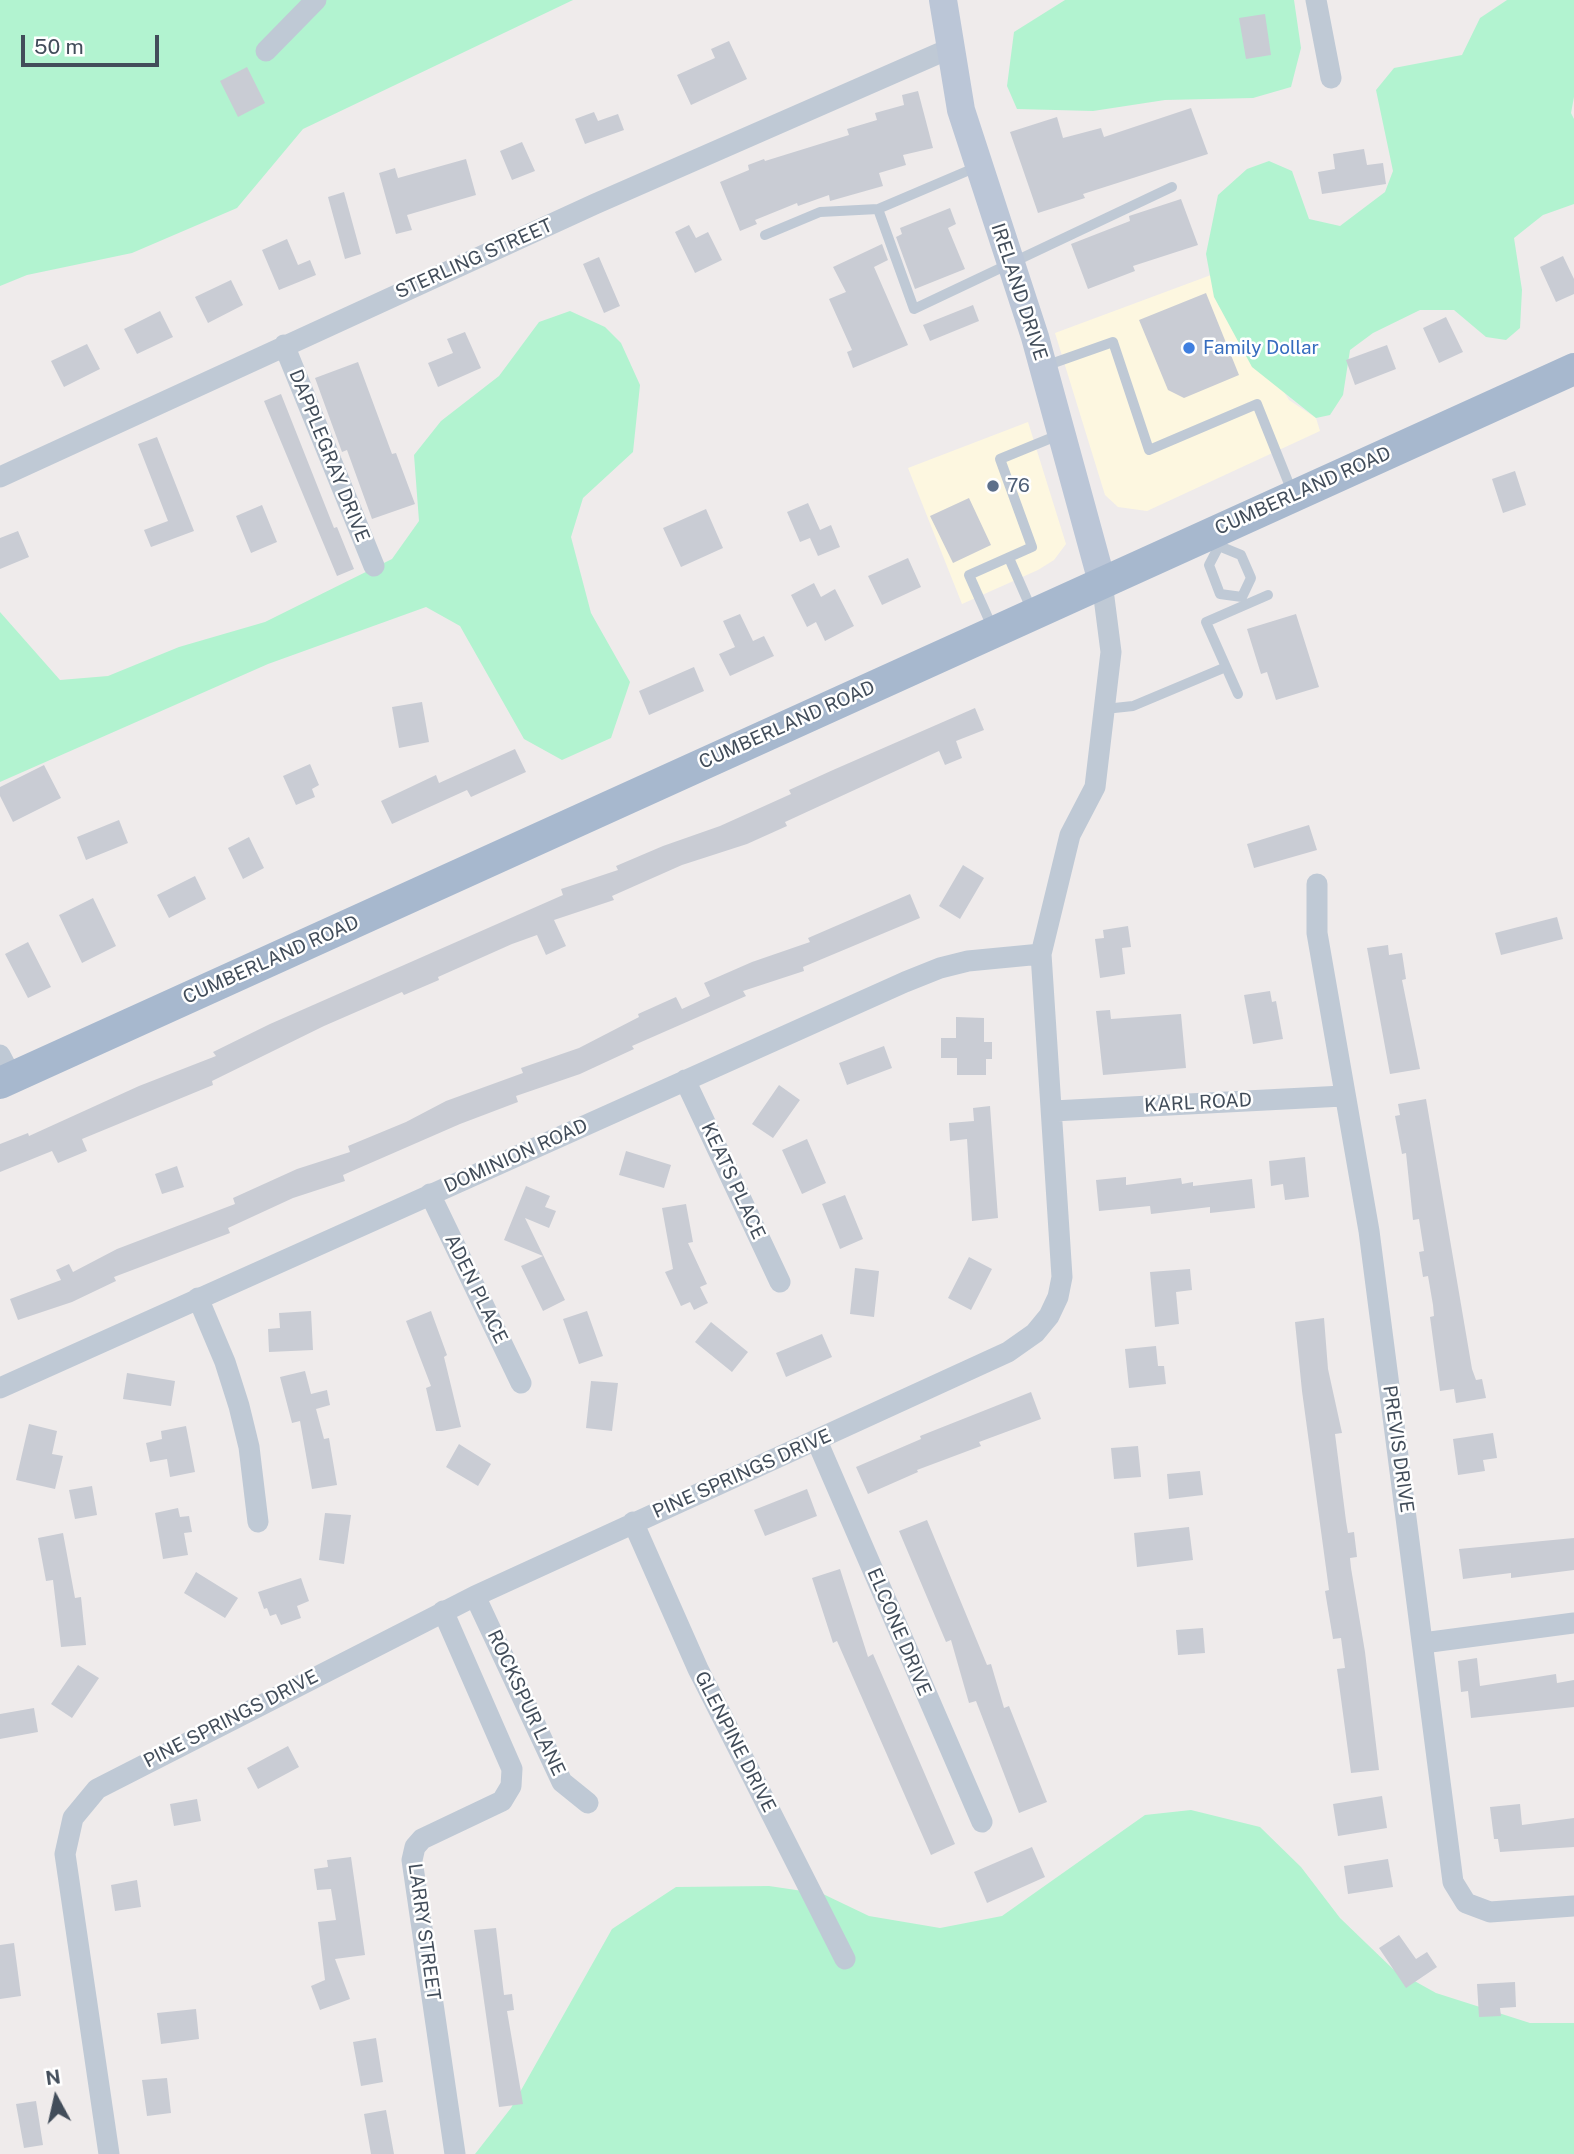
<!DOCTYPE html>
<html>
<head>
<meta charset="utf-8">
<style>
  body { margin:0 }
  #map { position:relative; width:1574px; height:2154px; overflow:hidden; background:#efebeb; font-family:"Public Sans",sans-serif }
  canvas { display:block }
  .north { position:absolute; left:21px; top:2063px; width:70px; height:70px; -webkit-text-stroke:5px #fff; paint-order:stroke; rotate:352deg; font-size:19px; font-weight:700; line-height:28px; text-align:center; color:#424d5a }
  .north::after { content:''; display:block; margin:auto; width:24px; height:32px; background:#424d5a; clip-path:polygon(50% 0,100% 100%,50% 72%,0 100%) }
  .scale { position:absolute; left:21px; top:35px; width:138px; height:32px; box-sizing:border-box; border:4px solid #424d5a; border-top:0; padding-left:9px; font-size:21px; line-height:24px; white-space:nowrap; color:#424d5a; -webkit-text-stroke:5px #fff; paint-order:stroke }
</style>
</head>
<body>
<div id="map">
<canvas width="1574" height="2154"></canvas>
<div class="north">N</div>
<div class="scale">50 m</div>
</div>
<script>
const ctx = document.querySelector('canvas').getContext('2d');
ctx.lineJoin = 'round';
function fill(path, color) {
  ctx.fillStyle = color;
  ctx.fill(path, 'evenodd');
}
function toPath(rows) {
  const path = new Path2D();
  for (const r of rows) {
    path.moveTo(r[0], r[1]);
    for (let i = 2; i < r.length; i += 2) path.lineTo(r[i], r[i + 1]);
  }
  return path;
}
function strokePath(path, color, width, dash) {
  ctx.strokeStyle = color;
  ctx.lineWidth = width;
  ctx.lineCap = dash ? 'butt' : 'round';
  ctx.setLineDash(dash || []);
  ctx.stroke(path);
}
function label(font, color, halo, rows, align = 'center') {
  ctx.font = font + ' "Public Sans",sans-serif';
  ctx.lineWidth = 5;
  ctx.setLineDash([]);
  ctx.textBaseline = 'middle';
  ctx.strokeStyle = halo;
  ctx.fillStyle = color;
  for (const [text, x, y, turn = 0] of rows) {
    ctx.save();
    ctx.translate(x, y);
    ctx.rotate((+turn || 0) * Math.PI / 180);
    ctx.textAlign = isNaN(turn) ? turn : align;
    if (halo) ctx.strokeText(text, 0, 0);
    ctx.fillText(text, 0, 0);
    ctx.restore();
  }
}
fill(toPath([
  [1211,275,1289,400,1316,418,1320,431,1147,511,1118,507,1105,495,1055,333],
  [1028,422,1066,544,1054,560,1038,570,962,604,908,468]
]), '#fdf7e0');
fill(toPath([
  [0,0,573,0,303,129,237,208,132,253,27,275,0,286],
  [1065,0,1294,0,1301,48,1291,87,1253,98,1165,100,1093,111,1017,109,1007,86,1014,32],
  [1507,0,1574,0,1574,97,1571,113,1574,119,1574,204,1543,215,1514,238,1522,290,1520,328,1506,340,1486,337,1454,310,1420,310,1373,333,1350,350,1343,395,1330,415,1316,418,1252,367,1214,297,1206,254,1218,195,1247,169,1269,161,1292,171,1309,219,1340,226,1385,192,1393,171,1376,90,1394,68,1462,55,1480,18],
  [570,311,605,327,621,343,640,385,633,452,583,498,571,537,591,613,630,682,611,738,562,760,524,739,460,626,426,607,268,664,0,782,0,612,60,680,108,676,179,647,265,622,392,559,419,521,414,455,441,421,499,376,539,322],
  [1191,1810,1260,1827,1301,1867,1340,1918,1393,1969,1436,1993,1530,2023,1574,2023,1574,2154,475,2154,511,2108,612,1929,676,1887,769,1886,823,1894,869,1916,940,1928,1002,1916,1145,1815]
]), '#b2f3d0');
fill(toPath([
  [1265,14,1271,55,1246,59,1239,18],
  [729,41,747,79,691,105,677,75,715,58,711,49],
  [247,67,265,103,238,117,220,81],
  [918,91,933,148,903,155,906,165,879,173,883,186,830,201,829,195,798,206,797,203,755,220,757,224,740,231,720,182,749,170,748,165,764,159,765,161,849,135,847,129,877,120,875,113,904,105,902,95],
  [1191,108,1208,154,1083,194,1085,198,1038,213,1010,132,1057,117,1063,138,1101,128,1104,137],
  [594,112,598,121,618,114,624,130,585,144,575,119],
  [522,142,535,171,512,180,500,151],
  [1364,149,1367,165,1383,163,1386,184,1322,194,1318,172,1335,169,1333,154],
  [466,159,476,195,407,215,412,230,396,234,379,173,395,168,398,178],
  [344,192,361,254,345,259,328,197],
  [1181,199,1198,245,1133,266,1135,271,1088,289,1071,244,1130,221,1129,216],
  [950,208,956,224,948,228,965,269,915,289,896,237,902,234,900,228],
  [689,225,696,238,708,232,722,260,695,273,675,232],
  [287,239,298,265,310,260,316,275,279,290,262,250],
  [882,244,888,260,874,267,908,345,853,368,847,352,852,350,829,299,846,292,833,267],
  [1563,256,1574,279,1574,294,1556,302,1540,267],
  [599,257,620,306,604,313,583,264],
  [231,280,243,305,208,323,195,297],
  [1206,293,1239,375,1184,398,1168,390,1139,320],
  [973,305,979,321,930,341,923,325],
  [160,311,173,337,137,354,124,329],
  [1446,317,1463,352,1439,363,1423,328],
  [465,332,481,368,438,387,428,363,453,353,447,339],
  [87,344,100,369,64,387,51,361],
  [1387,345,1396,369,1355,385,1346,360],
  [358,362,392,454,396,453,415,504,372,519,347,450,342,452,315,378],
  [281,394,334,528,337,527,354,569,337,576,264,401],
  [157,437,194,531,151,547,144,530,168,521,138,444],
  [1515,471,1526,505,1503,513,1492,479],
  [969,498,991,545,953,563,930,516],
  [808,503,820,530,831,525,840,547,818,556,810,538,800,542,787,512],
  [262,505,277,542,251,553,236,516],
  [706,509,723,548,681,567,663,528],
  [18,531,29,557,0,569,0,538],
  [908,558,921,587,882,605,868,576],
  [814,583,821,597,835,589,854,626,825,641,816,622,807,627,791,595],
  [740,614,753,641,764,636,774,656,730,676,719,654,735,647,723,621],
  [1296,614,1319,687,1276,700,1267,672,1261,674,1247,629],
  [694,667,704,691,649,715,639,691],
  [422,702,429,742,399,748,392,707],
  [975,708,984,730,956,741,962,758,945,765,939,751,785,822,787,826,747,844,682,865,612,896,614,900,554,920,566,946,546,955,537,935,512,944,438,977,439,980,404,995,402,992,324,1026,212,1081,213,1085,82,1139,87,1151,58,1163,52,1151,0,1172,0,1144,28,1133,29,1136,139,1086,216,1056,213,1052,270,1024,563,895,561,889,618,870,616,866,663,846,720,826,791,794,789,790,833,770],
  [515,749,526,772,471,797,467,790,392,824,381,801,436,775,439,783],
  [310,764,319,785,312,789,315,797,296,805,283,776],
  [44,765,61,798,13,822,0,796,0,787],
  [119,820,128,843,86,860,77,837],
  [1309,825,1317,850,1254,868,1247,844],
  [249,837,264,868,243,879,228,848],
  [963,865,984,878,960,919,939,906],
  [195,876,206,899,169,918,157,895],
  [910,894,920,918,803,967,804,971,743,991,746,996,632,1046,634,1049,580,1074,516,1096,518,1102,460,1124,343,1175,345,1181,293,1198,228,1228,230,1233,114,1277,116,1281,72,1302,18,1320,10,1299,61,1280,56,1270,69,1264,73,1272,117,1249,235,1204,233,1198,297,1169,350,1152,348,1146,406,1122,446,1101,523,1073,521,1068,579,1048,639,1017,638,1014,676,997,682,1009,710,996,704,983,752,962,810,942,808,938],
  [93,898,116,946,82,963,59,915],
  [1557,917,1563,939,1501,955,1495,933],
  [1128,926,1131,947,1122,948,1125,974,1100,978,1095,939,1104,938,1103,930],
  [28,942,51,987,28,998,5,954],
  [1388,945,1389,955,1402,953,1406,979,1402,980,1420,1069,1390,1074,1367,948],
  [1270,991,1272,1002,1276,1001,1283,1039,1253,1044,1244,995],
  [1110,1010,1111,1019,1181,1014,1186,1068,1103,1075,1096,1011],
  [956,1017,984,1018,984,1042,992,1042,992,1059,986,1059,986,1075,957,1075,957,1058,941,1058,941,1038,956,1038],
  [884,1046,892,1068,847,1085,839,1063],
  [779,1085,800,1100,773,1138,752,1124],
  [1426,1099,1472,1369,1476,1380,1482,1379,1486,1398,1456,1403,1454,1389,1440,1391,1430,1317,1434,1316,1433,1305,1428,1276,1423,1277,1419,1252,1424,1251,1419,1219,1413,1220,1406,1153,1402,1154,1395,1116,1400,1115,1398,1104],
  [990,1106,998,1218,972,1221,967,1139,950,1141,949,1123,974,1121,973,1108],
  [807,1139,826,1183,802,1194,782,1150],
  [626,1151,671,1165,664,1188,619,1175],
  [1305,1157,1309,1197,1285,1200,1283,1184,1271,1186,1269,1161],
  [177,1166,184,1187,162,1194,155,1174],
  [1126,1177,1126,1185,1181,1178,1182,1184,1193,1182,1193,1186,1252,1179,1255,1208,1210,1213,1210,1207,1151,1214,1150,1206,1099,1211,1096,1180],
  [526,1186,550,1196,545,1207,556,1211,549,1228,525,1218,565,1300,543,1311,521,1266,543,1256,504,1240],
  [845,1195,863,1239,840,1249,822,1204],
  [686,1204,693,1242,688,1243,707,1284,700,1287,708,1303,694,1310,690,1302,681,1306,665,1272,673,1269,662,1208],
  [969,1257,992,1269,971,1310,948,1298],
  [855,1268,879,1271,874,1317,850,1314],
  [1190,1269,1192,1290,1176,1292,1179,1324,1155,1327,1150,1272],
  [311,1311,313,1350,269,1352,268,1329,280,1328,279,1313],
  [431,1311,447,1355,444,1357,461,1427,442,1431,436,1431,426,1388,431,1386,406,1321],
  [587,1311,603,1356,579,1364,563,1319],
  [1324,1318,1328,1369,1342,1433,1335,1434,1346,1521,1348,1533,1354,1532,1357,1557,1350,1558,1351,1568,1365,1652,1379,1770,1351,1773,1337,1669,1345,1668,1341,1638,1333,1639,1325,1591,1329,1590,1302,1391,1295,1322],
  [711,1322,748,1352,732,1372,695,1342],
  [822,1334,832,1357,786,1377,776,1353],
  [1156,1346,1158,1366,1164,1366,1166,1384,1129,1388,1125,1349],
  [305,1371,311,1394,327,1390,330,1405,316,1409,324,1439,329,1438,337,1485,312,1489,300,1421,292,1423,280,1377],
  [127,1373,175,1381,171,1406,123,1399],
  [591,1381,618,1383,612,1431,586,1428],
  [1031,1392,1041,1419,979,1442,981,1446,917,1470,918,1472,868,1494,856,1467,921,1439,920,1436],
  [29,1424,57,1431,52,1454,63,1456,55,1489,16,1480],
  [186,1426,195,1472,170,1477,167,1459,150,1462,146,1443,162,1439,161,1431],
  [1493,1433,1497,1458,1483,1460,1485,1471,1458,1475,1453,1439],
  [459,1444,491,1464,478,1486,446,1467],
  [1138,1446,1141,1477,1114,1479,1111,1448],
  [1200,1471,1203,1495,1169,1499,1167,1474],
  [92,1486,97,1515,75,1519,69,1490],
  [807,1489,817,1516,765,1536,754,1510],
  [178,1508,180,1517,189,1516,192,1532,184,1533,188,1555,163,1559,155,1513],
  [325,1513,351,1515,344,1564,319,1560],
  [927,1520,987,1665,991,1664,1004,1708,1009,1706,1047,1802,1019,1813,976,1701,969,1703,951,1640,946,1642,899,1531],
  [1189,1527,1193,1560,1137,1567,1134,1533],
  [63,1533,75,1598,81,1597,86,1645,61,1647,53,1580,46,1581,38,1538],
  [1574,1538,1574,1570,1511,1578,1511,1573,1463,1579,1459,1549],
  [840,1569,868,1657,873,1654,955,1844,931,1855,837,1641,833,1643,812,1578],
  [196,1572,238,1598,225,1618,184,1593],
  [301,1578,309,1601,297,1606,301,1618,281,1625,276,1614,270,1616,267,1608,264,1609,258,1592],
  [1203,1628,1205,1653,1178,1655,1176,1630],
  [1477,1658,1480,1686,1556,1674,1557,1683,1574,1680,1574,1707,1471,1718,1468,1691,1461,1692,1458,1661],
  [78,1665,99,1678,72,1718,51,1704],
  [34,1708,38,1732,0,1739,0,1714],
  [288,1746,299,1767,258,1789,247,1768],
  [1382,1796,1387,1828,1338,1836,1333,1804],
  [197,1799,201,1821,174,1826,170,1804],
  [1520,1804,1522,1825,1574,1818,1574,1847,1500,1852,1498,1839,1494,1839,1490,1807],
  [1032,1847,1045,1877,987,1903,974,1872],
  [351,1857,365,1955,335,1959,350,1999,320,2010,311,1986,325,1980,318,1922,336,1920,331,1889,317,1890,314,1869,328,1867,327,1860],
  [1388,1859,1393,1887,1348,1894,1344,1866],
  [137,1880,141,1907,115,1911,111,1885],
  [496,1928,504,1995,512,1994,514,2010,507,2011,523,2104,499,2107,474,1930],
  [1399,1935,1416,1959,1427,1952,1437,1967,1406,1988,1379,1948],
  [14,1943,21,1996,0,1999,0,1945],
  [1515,1982,1516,2007,1500,2008,1501,2016,1479,2017,1477,1984],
  [196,2009,199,2039,161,2044,157,2013],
  [376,2038,383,2082,361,2086,353,2042],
  [167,2078,171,2113,147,2116,142,2080],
  [36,2101,43,2145,24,2148,16,2104],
  [386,2110,394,2154,371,2154,364,2114]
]), '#c9ccd4');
strokePath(toPath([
  [979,166,878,209,914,309,1172,187],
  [765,235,820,212,878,209],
  [1045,366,1113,342,1149,450,1257,404,1293,494],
  [1214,536,1219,546,1241,555,1251,578,1242,597],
  [1219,546,1209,565,1220,594,1242,597],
  [1009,558,1033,613],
  [993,629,969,575,1032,547,1000,459,1061,434],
  [1238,694,1206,622,1268,595],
  [1105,709,1133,706,1226,667]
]), '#bfc9d5', 10);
strokePath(toPath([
  [1316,0,1331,78],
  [266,51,316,0],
  [284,345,374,566],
  [0,477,595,204,951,48],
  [1317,884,1317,933,1369,1231,1453,1882,1466,1903,1490,1912,1574,1906],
  [0,1055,12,1078],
  [685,1080,780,1282],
  [1053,1111,1343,1096],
  [430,1194,521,1383],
  [198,1298,225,1362,239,1406,249,1447,258,1522],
  [0,1388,905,982,940,968,968,961,1041,954],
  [817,1441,982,1822],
  [633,1522,698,1669,845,1959],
  [475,1596,562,1782,588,1803],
  [443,1611,512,1769,511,1786,502,1801,422,1839,415,1847,412,1860,455,2154],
  [1423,1643,1574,1623],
  [109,2154,65,1854,73,1818,97,1789,475,1596,1008,1352,1035,1333,1049,1316,1058,1297,1062,1277,1041,954,1070,835,1095,787,1111,652,1102,582]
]), '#bfc9d5', 21);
strokePath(toPath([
  [943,0,961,110,1035,337,1102,582]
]), '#bbc6d7', 28);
strokePath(toPath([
  [0,1083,1574,369]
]), '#a7b8ce', 32);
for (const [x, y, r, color] of [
  [1189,348,7,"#3f7fe0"],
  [993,486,7,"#5c6f8a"]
]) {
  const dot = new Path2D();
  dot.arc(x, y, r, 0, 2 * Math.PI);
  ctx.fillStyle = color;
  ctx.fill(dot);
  strokePath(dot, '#fff', 2.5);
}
label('19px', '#424d5a', '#fff', [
  ["STERLING STREET",474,259,-24],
  ["IRELAND DRIVE",1019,292,72],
  ["DAPPLEGRAY DRIVE",329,456,68],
  ["CUMBERLAND ROAD",1303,491,-24],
  ["CUMBERLAND ROAD",787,725,-24],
  ["CUMBERLAND ROAD",271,960,-24],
  ["KARL ROAD",1198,1103,-3],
  ["DOMINION ROAD",516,1156,-24],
  ["KEATS PLACE",733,1181,65],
  ["ADEN PLACE",476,1289,64],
  ["PREVIS DRIVE",1398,1449,82],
  ["PINE SPRINGS DRIVE",742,1474,-24],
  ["ELCONE DRIVE",899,1632,67],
  ["ROCKSPUR LANE",526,1703,65],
  ["PINE SPRINGS DRIVE",231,1719,-27],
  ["GLENPINE DRIVE",735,1742,63],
  ["LARRY STREET",424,1932,82]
]);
label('19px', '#366cbe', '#fff', [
  ["Family Dollar",1203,348]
], 'left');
label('19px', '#4e5e75', '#fff', [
  ["76",1007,486]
], 'left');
</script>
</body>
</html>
